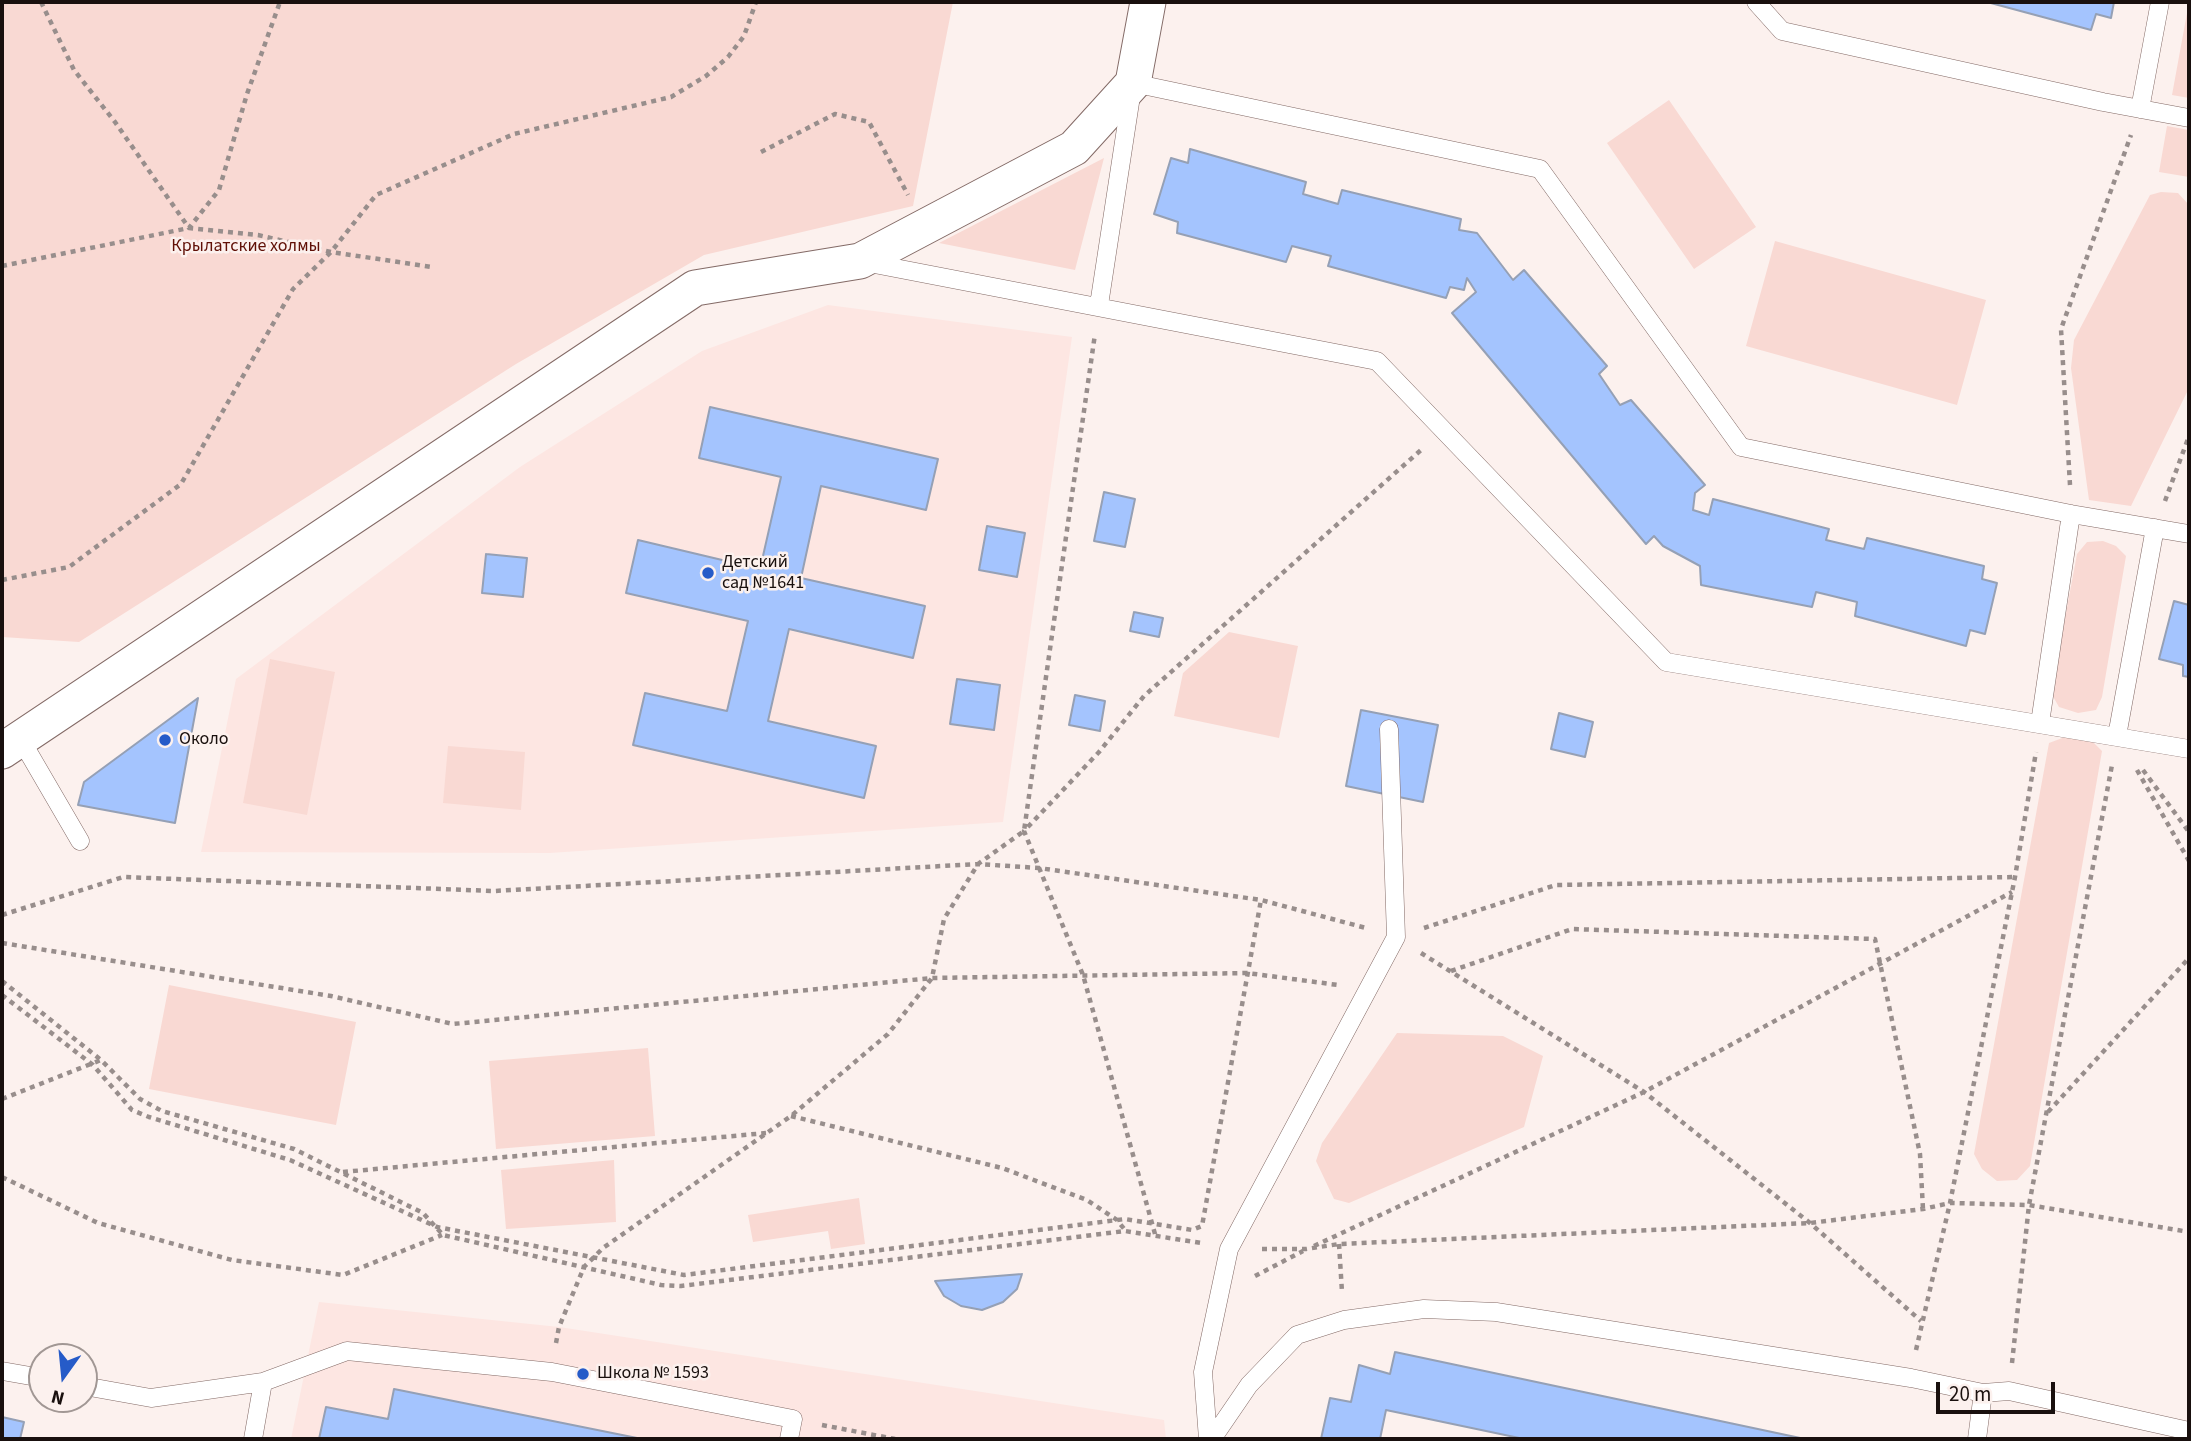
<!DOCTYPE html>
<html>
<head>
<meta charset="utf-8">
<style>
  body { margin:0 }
  #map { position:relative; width:2191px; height:1441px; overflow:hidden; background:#fcf1ee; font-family:"Source Sans 3",sans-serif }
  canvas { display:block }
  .frame { position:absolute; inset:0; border:4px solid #19100e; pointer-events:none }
  .north { position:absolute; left:28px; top:1343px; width:70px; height:70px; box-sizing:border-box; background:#fcf1ee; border:2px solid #a19794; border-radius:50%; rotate:195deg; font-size:19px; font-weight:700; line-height:28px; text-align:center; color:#19100e }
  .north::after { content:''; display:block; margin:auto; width:24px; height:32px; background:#265bc8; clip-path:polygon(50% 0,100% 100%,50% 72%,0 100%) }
  .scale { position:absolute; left:1936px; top:1382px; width:119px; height:32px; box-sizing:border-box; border:4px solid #19100e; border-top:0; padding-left:9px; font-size:21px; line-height:24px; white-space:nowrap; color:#19100e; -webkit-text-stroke:5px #fcf1ee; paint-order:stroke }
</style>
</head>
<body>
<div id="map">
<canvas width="2191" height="1441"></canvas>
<div class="frame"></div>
<div class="north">N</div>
<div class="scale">20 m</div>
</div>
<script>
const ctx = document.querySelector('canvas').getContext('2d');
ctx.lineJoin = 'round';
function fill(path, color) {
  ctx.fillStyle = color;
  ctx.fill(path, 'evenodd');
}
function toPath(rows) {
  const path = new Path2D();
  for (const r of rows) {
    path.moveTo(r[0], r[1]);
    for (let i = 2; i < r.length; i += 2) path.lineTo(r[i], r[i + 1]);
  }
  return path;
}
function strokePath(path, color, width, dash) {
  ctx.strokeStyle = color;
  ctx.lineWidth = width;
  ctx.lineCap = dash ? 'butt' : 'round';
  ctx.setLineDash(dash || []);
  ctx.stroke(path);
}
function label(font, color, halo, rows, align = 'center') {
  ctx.font = font + ' "Source Sans 3",sans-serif';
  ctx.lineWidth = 5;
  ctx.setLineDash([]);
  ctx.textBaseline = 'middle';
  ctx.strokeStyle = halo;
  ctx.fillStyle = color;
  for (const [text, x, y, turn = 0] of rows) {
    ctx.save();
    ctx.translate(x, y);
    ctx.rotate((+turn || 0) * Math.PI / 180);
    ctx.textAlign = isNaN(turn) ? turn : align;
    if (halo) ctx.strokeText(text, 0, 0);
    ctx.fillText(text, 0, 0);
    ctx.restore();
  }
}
fill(toPath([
  [828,305,1072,337,1003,822,550,853,201,852,236,679,520,467,702,351],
  [319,1302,559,1327,1164,1420,1166,1439,291,1439]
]), '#fde6e2');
fill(toPath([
  [2,2,953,2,913,206,704,255,516,364,79,642,2,637],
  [2189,2,2189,98,2172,95],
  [1669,100,1756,227,1694,269,1607,143],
  [2167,126,2189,130,2189,177,2159,172],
  [1104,158,1075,270,939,243],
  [2161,192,2178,193,2189,205,2189,388,2131,506,2089,500,2071,368,2074,340,2150,195],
  [1775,241,1986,300,1957,405,1746,346],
  [2103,541,2116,546,2126,556,2102,697,2096,710,2078,713,2059,707,2051,693,2077,554,2087,542],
  [1229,632,1298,646,1279,738,1174,716,1183,673],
  [270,659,335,672,307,815,243,803],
  [2065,737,2092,741,2102,751,2030,1166,2017,1180,1997,1181,1982,1169,1974,1154,2049,743],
  [448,746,525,752,521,810,443,803],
  [169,985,356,1022,336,1125,149,1089],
  [1397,1033,1503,1036,1543,1056,1524,1127,1349,1203,1334,1199,1316,1161,1322,1143],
  [648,1048,655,1136,496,1149,489,1061],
  [614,1160,616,1222,506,1229,501,1170],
  [859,1198,865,1244,831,1249,828,1231,753,1242,748,1215]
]), '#f9d9d3');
const building = toPath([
  [1987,2,2114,2,2111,18,2096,14,2091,30,1987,2],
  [1190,149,1306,182,1303,194,1338,204,1342,190,1461,219,1459,230,1477,233,1513,280,1524,270,1607,366,1599,374,1620,405,1631,400,1705,485,1695,493,1693,510,1709,515,1713,499,1829,529,1826,540,1864,549,1867,538,1984,566,1982,579,1997,583,1985,634,1970,630,1966,646,1855,616,1857,602,1816,592,1812,607,1701,585,1700,566,1663,546,1654,536,1646,544,1452,313,1476,292,1467,278,1464,290,1450,287,1446,298,1328,266,1331,256,1292,246,1286,262,1177,233,1178,222,1154,214,1171,158,1188,163,1190,149],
  [710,407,938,459,926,510,821,486,801,578,925,606,913,658,789,629,768,721,876,746,864,798,633,745,645,693,727,711,748,621,626,593,638,540,760,569,781,477,699,458,710,407],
  [1104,492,1135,499,1125,547,1094,541,1104,492],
  [987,526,1025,533,1017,577,979,570,987,526],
  [486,554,527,558,523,597,482,593,486,554],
  [2174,601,2189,605,2189,677,2183,676,2183,665,2159,659,2174,601],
  [1134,612,1163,618,1159,637,1130,631,1134,612],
  [957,679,1000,685,994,730,950,724,957,679],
  [1075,695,1105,701,1100,731,1069,725,1075,695],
  [198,698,175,823,78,805,84,782,198,698],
  [1361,710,1438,725,1423,802,1346,786,1361,710],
  [1559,713,1593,722,1585,757,1551,749,1559,713],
  [1022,1274,1017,1289,1003,1302,982,1310,961,1306,944,1296,935,1281,1022,1274],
  [1395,1352,1805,1439,1524,1439,1386,1410,1380,1439,1321,1439,1330,1398,1351,1402,1359,1365,1390,1374,1395,1352],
  [394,1389,642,1439,319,1439,326,1407,388,1419,394,1389],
  [2,1417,24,1422,20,1439,2,1439,2,1417]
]);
fill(building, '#a4c4fe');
strokePath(building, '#95a0b5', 2);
const lane = toPath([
  [1756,2,1782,31,2103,102,2189,118],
  [2140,109,2160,2],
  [864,262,1377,361,1666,662,2189,749],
  [1099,305,1133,83,1540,169,1741,447,2071,514,2189,534],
  [2040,723,2071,514],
  [2117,736,2155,528],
  [20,738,80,841],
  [2,1371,42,1378],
  [84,1386,151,1398,263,1382],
  [253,1439,263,1382,347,1351,552,1372,793,1419,789,1439],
  [1208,1439,1203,1372,1229,1249,1396,937,1389,729],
  [1212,1439,1249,1385,1297,1335,1344,1320,1424,1309,1496,1312,1911,1378,1983,1393,2009,1391,2189,1431],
  [1977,1439,1983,1393]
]);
const street = toPath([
  [2,751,695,288,860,261,1074,148,1133,83,1148,2]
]);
strokePath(lane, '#836a66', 19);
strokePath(street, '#836a66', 37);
strokePath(toPath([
  [41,2,74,70,115,122,189,228,219,190,247,94,280,2],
  [761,152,835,114,869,122,908,195],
  [2,266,189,228,258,235,331,252,432,267],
  [2070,485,2061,329,2131,135],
  [2165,501,2189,436],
  [2,580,69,567,181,484,293,289,331,252,376,195,514,134,671,97,706,76,728,57,744,36,756,2],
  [2137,770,2189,861],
  [2143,770,2189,832],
  [2,915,123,877,494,891,978,864,1039,868,1261,900,1366,928],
  [1424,928,1556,885,2015,877],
  [2,943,331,996,453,1024,932,978,1247,973,1338,985],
  [1421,953,1644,1092,1810,1223,1921,1321],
  [1451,971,1572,929,1875,939,1920,1154,1923,1209],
  [2,981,101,1060,140,1099,162,1111,294,1149,423,1213,443,1235,661,1285,681,1286,1125,1231,1201,1243],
  [2,995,93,1065,132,1110,149,1117,290,1160,437,1227,684,1275,1125,1219,1192,1230,1202,1226,1261,900],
  [2,1099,101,1060],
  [2048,1112,2189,958],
  [791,1116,1002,1168,1087,1200,1117,1220,1125,1230],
  [343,1172,766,1133],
  [2,1177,98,1223,232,1260,343,1275,442,1235],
  [1155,1234,1083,975,1024,831,1099,752,1144,696,1421,450],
  [1339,1244,1342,1292],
  [1314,1246,1644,1092,2012,892],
  [1262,1249,1306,1249,1339,1244,1810,1223,1923,1209,1950,1203,2029,1205,2189,1232],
  [1255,1276,1303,1251],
  [556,1343,559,1327,584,1267,603,1248,791,1116,888,1034,932,978,944,919,978,864,1024,831,1095,334],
  [1916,1350,1950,1203,2015,877,2036,752],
  [2012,1363,2029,1205,2112,765],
  [822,1425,895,1439]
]), '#988e8c', 4.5, [5, 5]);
strokePath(lane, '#fff', 18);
strokePath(street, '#fff', 35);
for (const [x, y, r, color] of [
  [708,573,7,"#265bc8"],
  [165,740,7,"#265bc8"],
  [583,1374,7,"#265bc8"]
]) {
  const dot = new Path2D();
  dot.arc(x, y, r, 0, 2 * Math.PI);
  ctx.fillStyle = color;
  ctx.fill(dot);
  strokePath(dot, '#fcf1ee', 2.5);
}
label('18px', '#601007', '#fcf1ee', [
  ["Крылатские холмы",246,247]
]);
label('18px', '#19100e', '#fcf1ee', [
  ["Детский",722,563],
  ["сад №1641",722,584],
  ["Около",179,740],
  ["Школа № 1593",597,1374]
], 'left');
</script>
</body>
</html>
